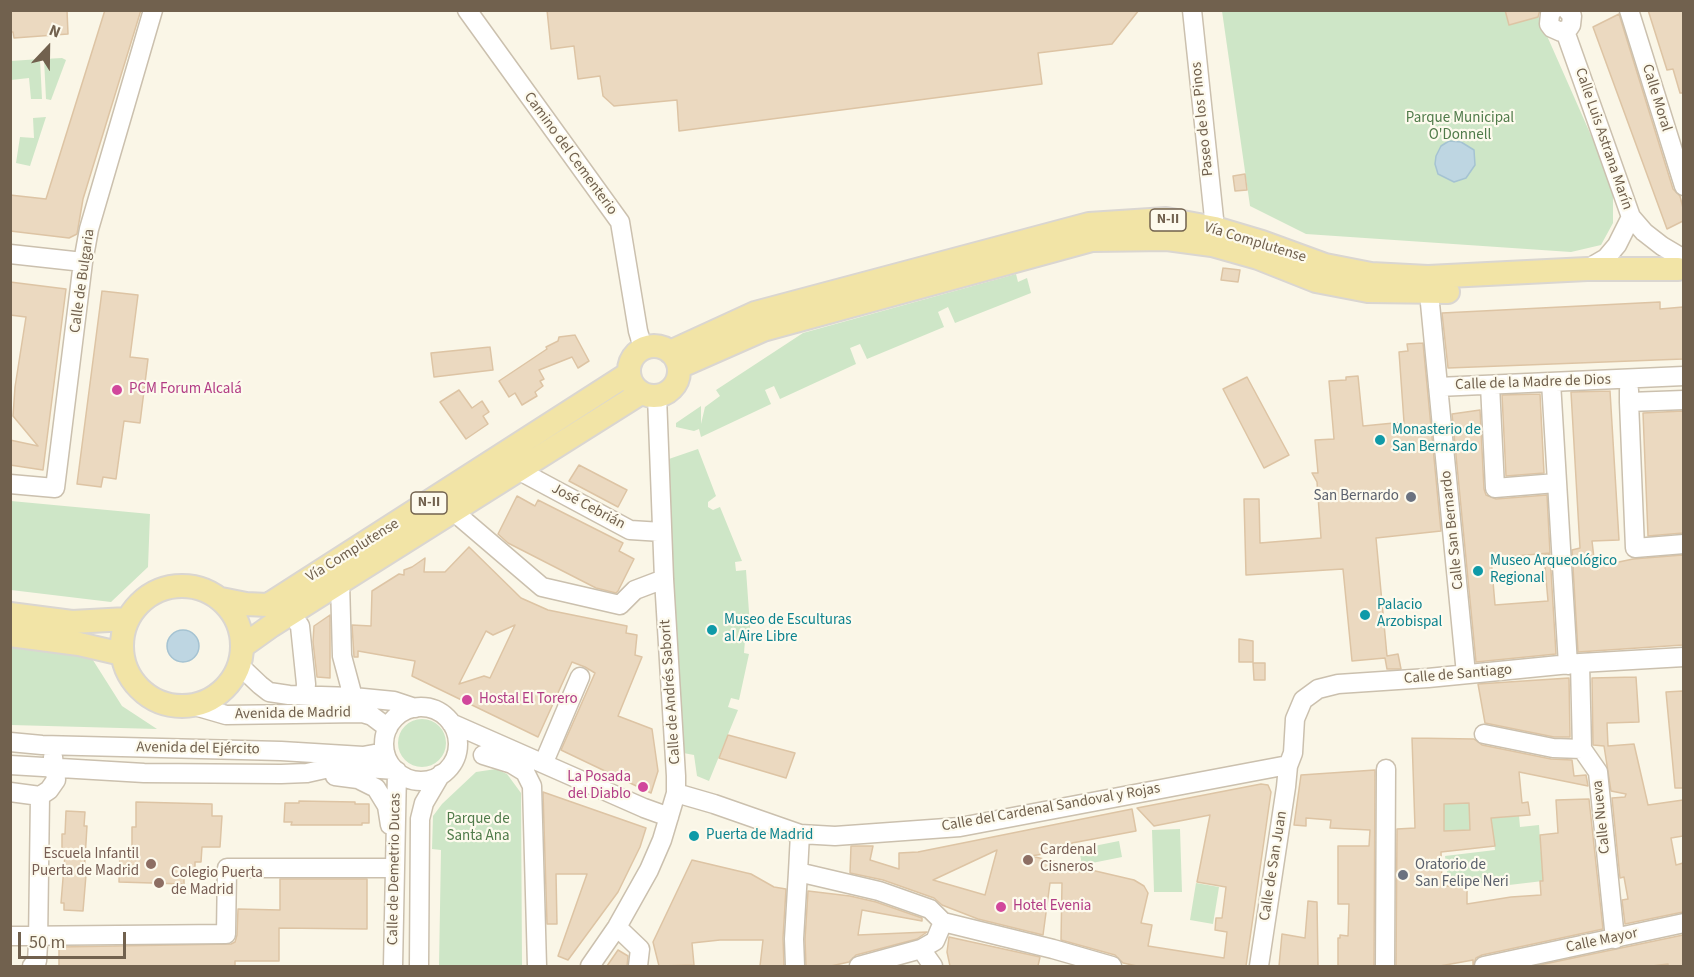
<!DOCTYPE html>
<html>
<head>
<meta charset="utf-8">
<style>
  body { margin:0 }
  #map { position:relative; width:1694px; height:977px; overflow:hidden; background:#faf6e7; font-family:"Source Sans 3",sans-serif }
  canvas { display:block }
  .frame { position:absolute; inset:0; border:12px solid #71614e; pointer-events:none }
  .north { position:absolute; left:18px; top:18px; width:60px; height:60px; -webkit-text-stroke:4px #fdfaed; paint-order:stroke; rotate:22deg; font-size:16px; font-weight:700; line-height:24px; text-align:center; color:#71614e }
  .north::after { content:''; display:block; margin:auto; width:21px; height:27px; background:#71614e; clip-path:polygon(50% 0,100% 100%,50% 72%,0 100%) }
  .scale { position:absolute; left:18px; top:932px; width:108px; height:27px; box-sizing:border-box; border:3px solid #71614e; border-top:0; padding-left:8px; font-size:18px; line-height:21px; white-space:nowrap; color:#71614e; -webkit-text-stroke:4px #fdfaed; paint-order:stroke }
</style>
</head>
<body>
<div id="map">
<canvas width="1694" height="977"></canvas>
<div class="frame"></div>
<div class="north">N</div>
<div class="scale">50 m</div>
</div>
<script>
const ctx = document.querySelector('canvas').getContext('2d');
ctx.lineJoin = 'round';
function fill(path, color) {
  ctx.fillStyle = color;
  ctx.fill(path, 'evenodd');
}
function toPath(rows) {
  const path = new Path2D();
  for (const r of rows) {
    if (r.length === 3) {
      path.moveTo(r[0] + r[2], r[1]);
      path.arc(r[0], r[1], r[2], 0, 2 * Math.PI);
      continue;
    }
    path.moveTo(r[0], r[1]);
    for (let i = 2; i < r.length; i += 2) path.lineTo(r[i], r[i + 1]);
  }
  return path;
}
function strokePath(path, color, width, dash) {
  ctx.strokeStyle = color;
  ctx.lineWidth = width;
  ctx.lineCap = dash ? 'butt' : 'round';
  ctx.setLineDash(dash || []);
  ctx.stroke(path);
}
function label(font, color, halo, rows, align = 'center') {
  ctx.font = font + ' "Source Sans 3",sans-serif';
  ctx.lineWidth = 4.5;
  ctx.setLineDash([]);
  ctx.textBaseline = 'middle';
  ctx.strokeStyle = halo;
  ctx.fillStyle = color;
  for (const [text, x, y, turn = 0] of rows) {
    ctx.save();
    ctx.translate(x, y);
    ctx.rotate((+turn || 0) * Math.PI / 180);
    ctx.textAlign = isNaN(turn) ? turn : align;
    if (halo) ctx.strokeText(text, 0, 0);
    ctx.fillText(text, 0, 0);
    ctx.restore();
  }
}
fill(toPath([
  [1222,11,1536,11,1613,185,1613,223,1601,245,1571,252,1306,234,1250,206],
  [62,58,66,60,51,100,46,99,44,59],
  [40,59,42,99,31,99,29,78,11,80,11,61],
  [46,117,30,166,16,163,20,137,34,138,33,118],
  [1016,274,1018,282,1027,278,1031,293,955,323,948,307,938,312,944,327,867,359,860,344,850,348,856,364,780,399,774,386,765,390,771,404,701,437,699,429,694,431,676,427,676,423,701,406,701,424,705,407,720,396,716,390,803,333],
  [698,449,716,496,708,502,708,507,713,510,720,507,742,561,735,562,736,571,746,570,751,640,745,640,744,653,749,654,739,700,731,698,728,707,738,710,709,781,697,776,694,755,678,752,663,461],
  [11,501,150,514,148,567,111,602,11,590],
  [11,647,91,657,122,706,157,729,11,725],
  [422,743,24],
  [496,769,507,774,521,793,522,966,439,966,441,850,432,849,433,816,442,804,476,772],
  [1469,803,1470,830,1444,831,1444,804],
  [1519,816,1520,827,1539,825,1543,881,1509,885,1508,880,1449,886,1445,856,1495,850,1491,818],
  [1180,829,1182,892,1154,892,1152,830],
  [1119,841,1122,857,1082,865,1079,849],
  [1196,883,1219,887,1213,924,1190,920]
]), '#cee6c7');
const water = toPath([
  [1449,141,1461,142,1474,150,1475,165,1466,178,1454,182,1438,174,1435,164,1436,156,1441,146,1449,141],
  [183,646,16]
]);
fill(water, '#bed6e2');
strokePath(water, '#a5c3d2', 1.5);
const building = toPath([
  [10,10,67,10,68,34,14,38,13,32,10,32,10,10],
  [105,10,141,10,83,199,77,234,69,238,10,231,10,195,46,199,105,10],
  [547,10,1139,10,1112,44,1038,53,1042,84,679,131,677,100,614,106,603,96,600,76,578,79,574,46,551,49,547,10],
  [1505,10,1540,10,1538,17,1509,25,1505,10],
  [1648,10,1683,10,1683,93,1680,93,1673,69,1667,70,1648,10],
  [1619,14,1673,189,1680,196,1683,208,1683,221,1667,229,1593,27,1619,14],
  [1245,174,1247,190,1235,191,1233,176,1245,174],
  [1223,268,1240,270,1238,282,1221,280,1223,268],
  [10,282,66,289,43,470,10,465,10,440,38,446,13,416,15,387,26,317,10,315,10,282],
  [102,291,138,295,130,357,148,359,140,423,124,421,116,479,103,477,101,487,77,484,102,291],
  [1660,302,1660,309,1683,307,1683,359,1448,368,1442,313,1660,302],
  [575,335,589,361,578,368,572,357,539,370,544,379,540,381,543,386,535,392,537,396,522,405,515,393,509,397,499,381,547,349,546,347,558,341,559,337,575,335],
  [1423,343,1441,531,1376,538,1387,656,1398,654,1401,669,1387,669,1385,658,1352,661,1343,569,1246,575,1244,499,1259,499,1260,543,1321,538,1317,482,1312,473,1318,473,1315,440,1334,439,1329,381,1346,380,1346,377,1358,376,1363,426,1404,422,1399,352,1408,351,1407,344,1423,343],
  [490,347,493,370,434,377,431,353,490,347],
  [1247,377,1289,455,1264,468,1223,389,1247,377],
  [459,390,472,408,482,401,489,412,483,416,488,424,466,439,440,402,459,390],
  [1610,391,1619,540,1592,541,1595,567,1633,559,1683,555,1683,645,1578,652,1572,550,1580,548,1571,392,1610,391],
  [1540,394,1544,473,1506,476,1502,395,1540,394],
  [1480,410,1484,489,1486,495,1496,499,1547,495,1550,553,1491,558,1495,605,1548,601,1544,555,1550,554,1556,654,1476,662,1452,414,1480,410],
  [1683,411,1683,533,1648,536,1643,413,1683,411],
  [579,465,627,490,618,507,569,481,579,465],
  [517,496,535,506,538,500,623,543,619,551,634,559,618,591,616,593,596,588,508,543,498,534,517,496],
  [469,547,521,598,548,610,627,626,626,633,637,635,635,655,642,657,618,716,652,729,658,771,651,793,561,750,595,673,585,667,572,662,538,737,412,676,415,661,358,651,358,657,354,657,352,625,371,626,372,591,399,574,404,575,404,570,412,567,425,558,424,572,445,572,469,547],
  [515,625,490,678,484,676,459,684,486,631,493,635,515,625],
  [330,615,330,678,317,677,313,642,314,626,330,615],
  [1239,639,1253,641,1253,662,1239,662,1239,639],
  [1253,663,1265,663,1265,680,1254,680,1253,663],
  [1636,677,1639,722,1607,723,1608,746,1634,744,1648,805,1683,800,1683,836,1671,838,1676,865,1683,863,1683,912,1625,924,1622,900,1628,899,1624,877,1620,878,1612,798,1625,797,1626,794,1611,791,1604,746,1593,745,1592,678,1636,677],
  [1569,678,1570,737,1554,737,1485,723,1478,684,1569,678],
  [1683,691,1683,788,1675,788,1666,692,1683,691],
  [728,735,795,753,786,778,719,758,728,735],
  [1412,738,1474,739,1482,745,1551,759,1572,760,1574,776,1586,775,1588,786,1519,772,1522,803,1528,802,1530,815,1491,818,1495,846,1441,852,1442,886,1467,886,1467,904,1511,897,1541,895,1540,881,1543,881,1540,835,1558,833,1556,800,1589,799,1603,929,1482,955,1476,958,1473,966,1473,960,1440,966,1396,966,1397,829,1415,828,1412,738],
  [1469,803,1470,830,1444,831,1444,804,1469,803],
  [1375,770,1374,966,1338,966,1338,938,1340,938,1340,935,1348,936,1349,904,1338,904,1338,846,1369,846,1370,830,1330,828,1331,820,1306,818,1306,826,1294,825,1301,775,1375,770],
  [1261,784,1268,785,1271,792,1246,966,1137,966,1123,963,1115,955,1061,940,1062,883,1050,883,1043,935,978,919,942,905,934,898,883,880,850,873,851,846,873,846,870,860,899,869,899,853,918,852,1132,809,1136,831,1072,843,1073,849,1031,856,1134,880,1144,886,1148,893,1141,923,1152,925,1148,946,1224,958,1227,932,1215,930,1216,918,1222,918,1226,887,1197,882,1210,815,1154,826,1137,808,1261,784],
  [997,850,985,895,933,880,997,850],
  [543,792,646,828,640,847,618,892,568,960,558,956,587,874,556,874,557,924,547,924,543,792],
  [299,801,355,802,355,804,369,804,369,823,362,823,362,825,291,825,292,822,284,822,285,803,299,803,299,801],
  [136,802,212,804,212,816,222,816,220,847,202,847,201,862,195,862,195,872,184,872,184,884,119,882,120,853,132,853,132,827,136,827,136,802],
  [66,811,85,812,84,826,87,826,84,875,86,875,83,911,64,910,64,903,61,903,65,854,62,854,62,834,65,834,66,811],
  [692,860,751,874,774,887,786,889,783,938,784,966,760,966,763,940,720,940,692,943,694,965,659,966,653,942,692,860],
  [280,879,367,879,367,929,279,928,279,961,235,961,235,966,59,966,59,947,231,944,235,942,237,935,238,909,280,910,280,879],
  [808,891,850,896,876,902,922,918,922,921,862,910,858,935,927,932,917,939,856,955,849,962,831,966,806,966,805,939,808,891],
  [1308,901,1317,902,1318,966,1279,966,1282,934,1305,938,1308,901],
  [1683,935,1683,966,1668,966,1668,964,1652,966,1535,966,1683,935],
  [949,937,1040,957,1038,966,950,966,947,952,949,937],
  [618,950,628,956,627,966,607,966,618,950]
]);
fill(building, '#ebd9c0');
strokePath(building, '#ddc4a4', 1.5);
const minor = toPath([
  [467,10,620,222,638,331,643,348],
  [1192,10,1215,228],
  [1553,10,1550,14,1549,24,1552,28,1561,32,1569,28,1571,25,1572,16,1567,10],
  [1629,10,1684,186],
  [1565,31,1631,217,1644,232,1662,246,1684,259],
  [10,254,83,262],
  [1587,269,1606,258,1617,245,1631,217],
  [1429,293,1466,674],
  [1551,382,1568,665],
  [1490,385,1495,488,1556,483],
  [1438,387,1684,376],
  [1629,390,1629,402,1684,400],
  [1629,402,1635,548,1684,544],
  [518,470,630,530,662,532],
  [10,484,55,488,83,262,89,229,153,10],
  [453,511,542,587,620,605,635,590,664,579],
  [340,582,342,656,353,697],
  [291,613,300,626,306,684,305,695],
  [1580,663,1582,749,1598,772,1615,939],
  [240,666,260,685,269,692,289,695,353,697,394,701,415,708],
  [195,706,226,715,362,713,372,716,388,728],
  [421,744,37],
  [451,723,644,808,669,817],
  [1484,734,1553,748,1582,749],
  [10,742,42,745,281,751,363,756,385,752],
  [483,755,512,764,525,772,532,786,537,966],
  [544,762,580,677],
  [10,765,144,773,281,774,307,773,338,766,395,770],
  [335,776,358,779,376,788,387,806,390,825],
  [10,792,40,796,49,790,56,780,53,757],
  [676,793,714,804,800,834,835,836,960,827,1288,765],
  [800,834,798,872,879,891,930,909,943,922,1053,949,1112,966],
  [617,927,640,949,638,966],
  [10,936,226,934,227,868,395,868],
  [921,949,933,966],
  [32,966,37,961,38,944,40,796],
  [393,966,397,771],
  [419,966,420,819,424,803,441,774],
  [590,966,617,927,649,870,662,840,676,793,676,776,664,579,657,396],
  [795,966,794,939,798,872],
  [859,966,921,949,935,941,943,922],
  [1259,966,1286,787,1288,766,1293,753,1295,719,1303,700,1318,689,1338,684,1428,678,1580,663,1684,657],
  [1385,966,1386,769],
  [1484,966,1684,923]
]);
const major = toPath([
  [654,371,25],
  [670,352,755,313,1089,224,1166,219,1215,228,1262,242,1325,265,1371,274,1428,277,1587,269,1678,269],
  [679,367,763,330,1092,240,1167,239,1212,245,1258,258,1316,281,1368,291,1448,292],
  [182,646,60],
  [221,599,246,604,268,605,628,374],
  [10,614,72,622,127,619],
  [10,635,79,644,122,654],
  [243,646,271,626,641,393]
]);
strokePath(minor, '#cbc0ae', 21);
strokePath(major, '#dad6d1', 26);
strokePath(minor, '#fff', 18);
strokePath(major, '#f2e4a6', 22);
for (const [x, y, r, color] of [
  [117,390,6,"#d1479c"],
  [1380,440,6,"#0f9aa8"],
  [1411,497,6,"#6b7280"],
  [1478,571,6,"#0f9aa8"],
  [1365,615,6,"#0f9aa8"],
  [712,630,6,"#0f9aa8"],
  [467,700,6,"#d1479c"],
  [643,787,6,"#d1479c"],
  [694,836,6,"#0f9aa8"],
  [1028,860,6,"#8d6e63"],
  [151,864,6,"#8d6e63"],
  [1403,875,6,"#6b7280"],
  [159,883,6,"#8d6e63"],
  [1001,907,6,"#d1479c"]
]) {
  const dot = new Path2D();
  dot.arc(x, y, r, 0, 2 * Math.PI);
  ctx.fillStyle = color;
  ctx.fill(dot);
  strokePath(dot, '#fdfaed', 2);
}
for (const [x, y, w] of [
  [1168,220,36],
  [429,503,36]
]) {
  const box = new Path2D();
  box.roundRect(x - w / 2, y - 11, w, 22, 4.5);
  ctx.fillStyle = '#fdfaed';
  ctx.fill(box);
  strokePath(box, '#71614e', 1.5);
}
label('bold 14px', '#71614e', null, [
  ["N-II",1168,220],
  ["N-II",429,503]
]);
label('15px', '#71614e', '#fdfaed', [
  ["Calle Moral",1656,98,73],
  ["Paseo de los Pinos",1203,119,-96],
  ["Calle Luis Astrana Marín",1603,139,71],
  ["Camino del Cementerio",570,154,54],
  ["Vía Complutense",1255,243,17],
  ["Calle de Bulgaria",83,281,-82],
  ["Calle de la Madre de Dios",1533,383,-2],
  ["José Cebrián",588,507,28],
  ["Calle San Bernardo",1453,530,-96],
  ["Vía Complutense",353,551,-32],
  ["Calle de Santiago",1458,675,-5],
  ["Calle de Andrés Saborit",671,692,-94],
  ["Avenida de Madrid",293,714,-1],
  ["Avenida del Ejército",198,749,1],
  ["Calle del Cardenal Sandoval y Rojas",1051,808,-10],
  ["Calle Nueva",1602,817,-96],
  ["Calle de San Juan",1274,866,-81],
  ["Calle de Demetrio Ducas",395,869,-89],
  ["Calle Mayor",1602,941,-12]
]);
label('15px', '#507b4a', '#fdfaed', [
  ["Parque Municipal",1460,119],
  ["O'Donnell",1460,136],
  ["Parque de",478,820],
  ["Santa Ana",478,837]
]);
label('15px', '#b23c85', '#fdfaed', [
  ["PCM Forum Alcalá",129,390],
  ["Hostal El Torero",479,700],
  ["La Posada",631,778,"right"],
  ["del Diablo",631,795,"right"],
  ["Hotel Evenia",1013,907]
], 'left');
label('15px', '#0d838f', '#fdfaed', [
  ["Monasterio de",1392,431],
  ["San Bernardo",1392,448],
  ["Museo Arqueológico",1490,562],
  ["Regional",1490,579],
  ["Palacio",1377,606],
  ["Arzobispal",1377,623],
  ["Museo de Esculturas",724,621],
  ["al Aire Libre",724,638],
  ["Puerta de Madrid",706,836]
], 'left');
label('15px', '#5b616d', '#fdfaed', [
  ["San Bernardo",1399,497],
  ["Oratorio de",1415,866,"left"],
  ["San Felipe Neri",1415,883,"left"]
], 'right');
label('15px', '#785e54', '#fdfaed', [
  ["Cardenal",1040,851],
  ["Cisneros",1040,868],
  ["Escuela Infantil",139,855,"right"],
  ["Puerta de Madrid",139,872,"right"],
  ["Colegio Puerta",171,874],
  ["de Madrid",171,891]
], 'left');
</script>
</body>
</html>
